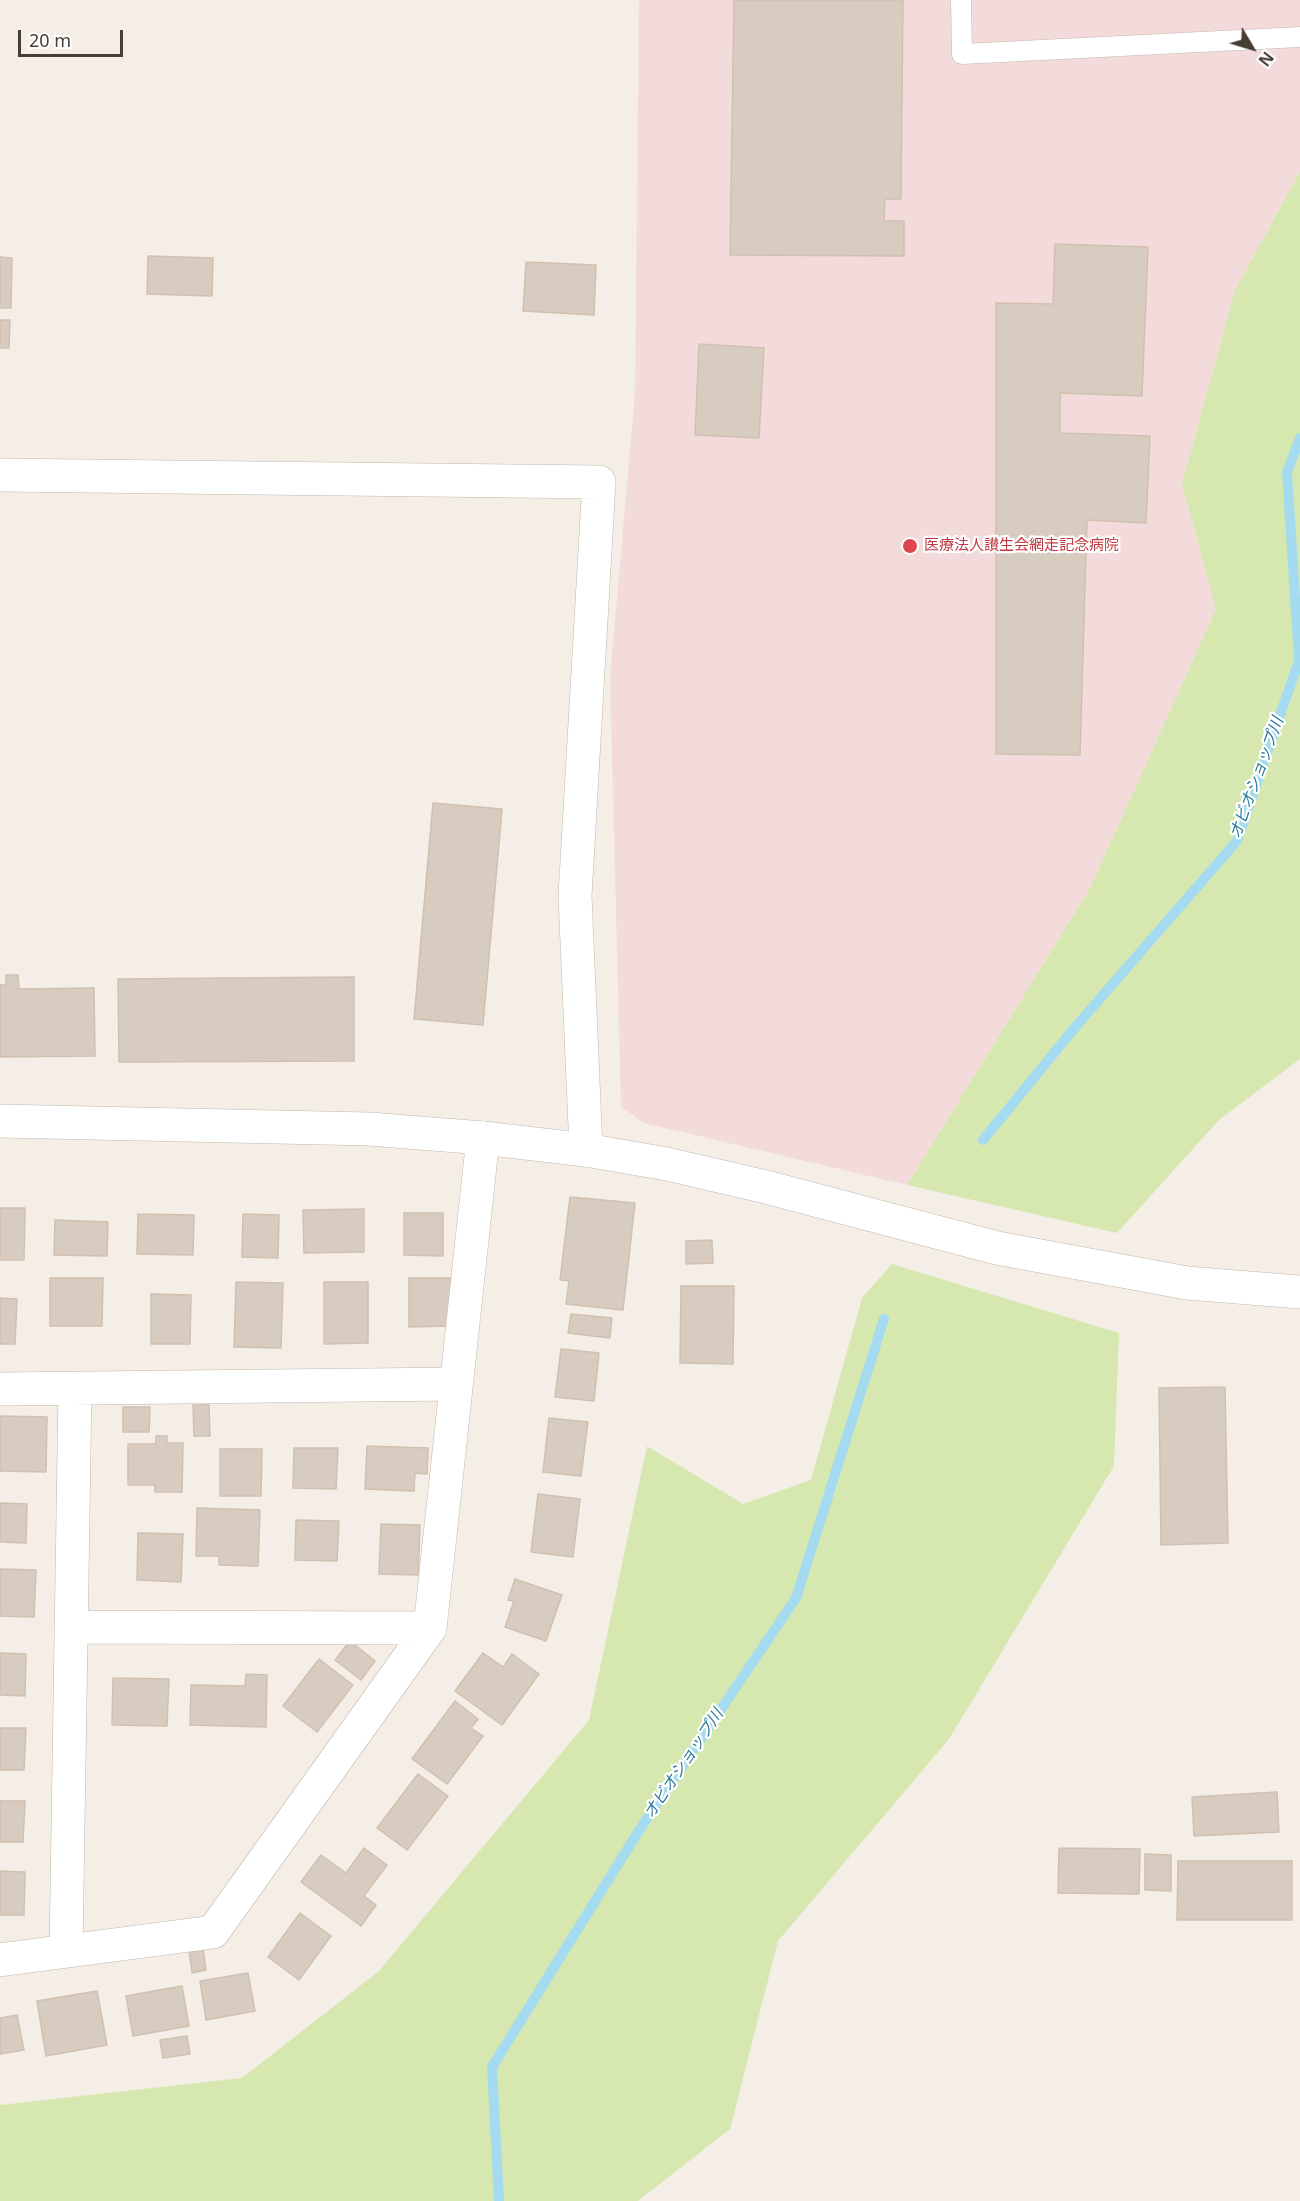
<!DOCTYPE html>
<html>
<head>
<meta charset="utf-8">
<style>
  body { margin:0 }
  #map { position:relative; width:1300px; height:2201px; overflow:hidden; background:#f4eee7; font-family:"Noto Sans",sans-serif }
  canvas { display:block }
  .north { position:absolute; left:1222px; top:18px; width:60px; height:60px; -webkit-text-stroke:4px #fff; paint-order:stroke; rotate:128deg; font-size:16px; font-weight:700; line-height:24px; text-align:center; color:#473e36 }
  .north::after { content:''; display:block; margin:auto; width:21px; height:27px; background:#473e36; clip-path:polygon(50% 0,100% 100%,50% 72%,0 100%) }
  .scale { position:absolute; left:18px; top:30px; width:105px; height:27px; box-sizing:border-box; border:3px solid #473e36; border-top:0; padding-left:8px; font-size:18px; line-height:21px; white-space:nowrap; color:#473e36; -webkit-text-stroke:4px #fff; paint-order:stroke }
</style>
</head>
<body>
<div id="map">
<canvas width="1300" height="2201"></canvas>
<div class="north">N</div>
<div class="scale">20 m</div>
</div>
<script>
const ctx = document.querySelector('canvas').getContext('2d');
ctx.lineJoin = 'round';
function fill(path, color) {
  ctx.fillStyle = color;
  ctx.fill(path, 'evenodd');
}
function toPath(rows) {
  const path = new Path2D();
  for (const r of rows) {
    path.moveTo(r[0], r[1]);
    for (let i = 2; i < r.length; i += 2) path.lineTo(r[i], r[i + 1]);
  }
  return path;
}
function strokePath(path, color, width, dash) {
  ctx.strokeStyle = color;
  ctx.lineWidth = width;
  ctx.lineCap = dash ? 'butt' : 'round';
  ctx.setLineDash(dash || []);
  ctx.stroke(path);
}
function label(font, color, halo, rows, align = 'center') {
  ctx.font = font + ' "Noto Sans","Noto Sans JP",sans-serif';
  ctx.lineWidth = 4.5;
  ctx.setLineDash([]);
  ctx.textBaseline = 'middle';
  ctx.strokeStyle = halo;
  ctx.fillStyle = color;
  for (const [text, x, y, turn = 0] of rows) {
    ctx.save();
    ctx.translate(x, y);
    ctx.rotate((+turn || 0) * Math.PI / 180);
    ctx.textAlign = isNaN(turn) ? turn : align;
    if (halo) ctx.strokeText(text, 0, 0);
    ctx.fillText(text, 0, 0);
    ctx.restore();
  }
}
fill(toPath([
  [639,0,1300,0,1300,171,1235,290,1182,484,1216,609,1090,888,907,1185,644,1123,621,1107,610,678,635,393]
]), '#f4dbdb');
fill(toPath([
  [1300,171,1300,1059,1219,1120,1117,1233,907,1185,1090,888,1216,609,1182,484,1235,290],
  [892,1264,1119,1333,1114,1466,949,1739,778,1941,730,2129,638,2201,0,2201,0,2105,242,2078,379,1971,589,1720,647,1446,743,1504,811,1480,862,1298]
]), '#d6e8b0');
strokePath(toPath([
  [983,1140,1077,1025,1237,841,1299,660,1287,472,1300,438],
  [499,2201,492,2067,638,1832,796,1598,884,1319]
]), '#a4dbf0', 10);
const building = toPath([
  [734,0,903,0,901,199,885,199,884,221,904,221,904,256,730,255,734,0],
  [1055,244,1148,247,1142,396,1060,393,1060,433,1150,436,1146,523,1087,520,1080,755,996,754,996,303,1053,304,1055,244],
  [148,256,213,258,212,296,147,294,148,256],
  [0,257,12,258,11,308,0,308,0,257],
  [526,262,596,265,594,315,523,311,526,262],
  [0,320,10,320,9,348,0,348,0,320],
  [699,344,764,348,759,438,695,435,699,344],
  [433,803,502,809,483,1025,414,1019,433,803],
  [6,975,18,975,19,989,94,988,95,1056,0,1057,0,985,6,985,6,975],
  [354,977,354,1061,119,1062,118,979,354,977],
  [570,1197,635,1203,623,1310,566,1304,569,1281,560,1280,570,1197],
  [0,1208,25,1208,24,1260,0,1260,0,1208],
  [364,1209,364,1252,304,1253,303,1210,364,1209],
  [404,1213,443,1213,443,1256,404,1255,404,1213],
  [138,1214,194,1215,193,1255,137,1254,138,1214],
  [243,1214,279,1215,278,1258,242,1257,243,1214],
  [55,1220,108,1222,107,1256,54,1255,55,1220],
  [712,1240,713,1263,686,1264,686,1241,712,1240],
  [50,1278,103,1278,102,1326,50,1326,50,1278],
  [409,1278,451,1278,451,1326,409,1327,409,1278],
  [236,1282,283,1283,281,1348,234,1347,236,1282],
  [324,1282,368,1282,368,1343,324,1344,324,1282],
  [681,1286,734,1286,733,1364,680,1363,681,1286],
  [151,1294,191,1295,190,1344,151,1344,151,1294],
  [0,1298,17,1299,15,1344,0,1344,0,1298],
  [571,1314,612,1318,610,1338,568,1333,571,1314],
  [561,1349,599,1353,594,1401,555,1397,561,1349],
  [1225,1387,1228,1543,1161,1545,1159,1388,1225,1387],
  [193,1405,209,1405,210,1436,194,1436,193,1405],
  [123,1407,150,1407,149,1432,123,1432,123,1407],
  [0,1416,47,1417,46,1472,0,1471,0,1416],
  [549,1418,588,1422,581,1476,543,1472,549,1418],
  [156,1436,167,1436,167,1443,183,1443,182,1492,155,1492,155,1485,128,1485,128,1444,156,1444,156,1436],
  [367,1446,428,1448,427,1474,415,1473,414,1491,365,1489,367,1446],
  [294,1448,338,1448,336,1489,293,1488,294,1448],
  [220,1449,262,1449,261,1496,220,1496,220,1449],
  [538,1494,580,1499,573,1557,531,1552,538,1494],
  [0,1503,27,1504,26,1543,0,1542,0,1503],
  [197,1508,260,1510,258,1566,219,1565,219,1556,196,1556,197,1508],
  [296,1520,339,1521,337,1561,295,1560,296,1520],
  [381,1524,420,1525,418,1575,379,1574,381,1524],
  [138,1533,183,1534,181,1582,137,1580,138,1533],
  [0,1569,36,1570,34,1617,0,1616,0,1569],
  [515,1579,562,1595,546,1641,505,1627,514,1601,508,1600,515,1579],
  [350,1641,375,1661,361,1680,335,1660,350,1641],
  [0,1653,26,1654,25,1696,0,1695,0,1653],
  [483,1653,503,1667,512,1654,539,1674,502,1725,455,1691,483,1653],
  [319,1659,353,1685,317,1732,283,1706,319,1659],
  [246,1674,267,1675,266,1727,190,1725,191,1685,245,1686,246,1674],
  [113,1678,169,1679,167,1726,112,1725,113,1678],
  [455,1701,478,1719,471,1728,483,1736,447,1784,412,1759,455,1701],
  [0,1728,26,1728,24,1770,0,1770,0,1728],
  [418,1774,448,1796,407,1850,377,1828,418,1774],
  [1277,1792,1279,1832,1194,1836,1192,1797,1277,1792],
  [0,1801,25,1801,23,1842,0,1842,0,1801],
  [364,1848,387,1865,364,1896,376,1905,361,1926,301,1882,321,1855,346,1873,364,1848],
  [1059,1848,1140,1849,1139,1894,1058,1893,1059,1848],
  [1145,1854,1171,1855,1171,1891,1145,1890,1145,1854],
  [1178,1861,1292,1861,1292,1920,1177,1920,1178,1861],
  [0,1871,25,1872,24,1915,0,1915,0,1871],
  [300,1913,331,1936,299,1980,268,1957,300,1913],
  [203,1948,206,1970,192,1973,189,1950,203,1948],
  [248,1973,255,2011,206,2020,200,1981,248,1973],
  [182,1986,189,2026,133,2036,126,1996,182,1986],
  [97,1991,107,2045,46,2056,37,2001,97,1991],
  [17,2015,24,2050,0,2054,0,2018,17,2015],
  [187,2036,190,2054,163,2058,160,2040,187,2036]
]);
fill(building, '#d8ccc0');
strokePath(building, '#d0c0b0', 1.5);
const service = toPath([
  [961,0,962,54,1300,37]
]);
const minor = toPath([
  [0,475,599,482,575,896,586,1150],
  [0,1389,456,1384],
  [71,1627,430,1628],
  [66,1951,75,1389],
  [0,1960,213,1932,430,1628,483,1138]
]);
const tertiary = toPath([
  [0,1121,369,1129,483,1138,586,1150,667,1164,766,1187,997,1248,1187,1283,1300,1292]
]);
strokePath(service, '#c2b8ad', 21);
strokePath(minor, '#c2b8ad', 34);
strokePath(tertiary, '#c2b8ad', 34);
strokePath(service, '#fff', 20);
strokePath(minor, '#fff', 33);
strokePath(tertiary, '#fff', 33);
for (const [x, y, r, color] of [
  [910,546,8,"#e0444e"]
]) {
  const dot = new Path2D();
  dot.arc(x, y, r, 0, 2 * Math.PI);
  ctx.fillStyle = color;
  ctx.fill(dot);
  strokePath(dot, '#fff', 2);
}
label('15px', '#be3a42', '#fff', [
  ["医療法人讃生会網走記念病院",924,546]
], 'left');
label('italic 16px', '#2a7a9b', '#fff', [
  ["オビオショップ川",1257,778,-70],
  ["オビオショップ川",684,1764,-56]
]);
</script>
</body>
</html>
